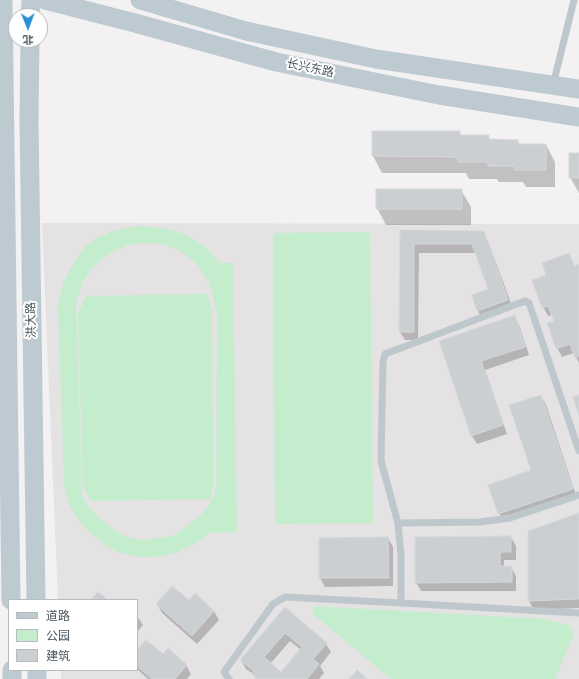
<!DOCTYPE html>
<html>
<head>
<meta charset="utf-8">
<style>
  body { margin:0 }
  #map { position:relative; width:579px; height:679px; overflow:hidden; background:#f3f1f1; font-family:"Nunito Sans","Noto Sans SC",sans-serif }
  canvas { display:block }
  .legend { position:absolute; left:8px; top:599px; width:130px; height:72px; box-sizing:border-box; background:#fff; border:1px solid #b7bcbe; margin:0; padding:5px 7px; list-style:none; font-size:12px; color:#4a575d }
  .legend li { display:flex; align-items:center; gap:8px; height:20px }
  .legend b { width:20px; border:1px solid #b7bcbe }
  .north { position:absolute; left:8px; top:8px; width:40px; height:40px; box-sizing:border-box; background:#fff; border:1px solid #b7bcbe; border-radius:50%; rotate:179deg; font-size:11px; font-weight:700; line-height:16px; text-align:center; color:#4a575d }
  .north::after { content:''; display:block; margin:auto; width:14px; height:18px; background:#2791d7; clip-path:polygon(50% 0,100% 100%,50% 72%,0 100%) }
</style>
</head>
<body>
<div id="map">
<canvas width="579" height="679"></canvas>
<ul class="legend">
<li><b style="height:5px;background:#becad1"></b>道路</li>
<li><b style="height:11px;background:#c4edcd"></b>公园</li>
<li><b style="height:11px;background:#cbcfd2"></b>建筑</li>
</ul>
<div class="north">北</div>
</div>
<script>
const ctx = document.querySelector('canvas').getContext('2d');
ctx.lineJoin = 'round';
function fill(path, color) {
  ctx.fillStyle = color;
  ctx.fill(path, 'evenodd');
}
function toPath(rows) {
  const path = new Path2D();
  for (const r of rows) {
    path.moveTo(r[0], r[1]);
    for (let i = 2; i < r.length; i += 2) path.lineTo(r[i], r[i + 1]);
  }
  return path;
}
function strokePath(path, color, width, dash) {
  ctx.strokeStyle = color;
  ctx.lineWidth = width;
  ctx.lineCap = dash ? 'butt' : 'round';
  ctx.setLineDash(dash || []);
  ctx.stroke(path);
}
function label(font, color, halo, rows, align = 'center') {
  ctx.font = font + ' "Nunito Sans","Noto Sans SC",sans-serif';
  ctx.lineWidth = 4;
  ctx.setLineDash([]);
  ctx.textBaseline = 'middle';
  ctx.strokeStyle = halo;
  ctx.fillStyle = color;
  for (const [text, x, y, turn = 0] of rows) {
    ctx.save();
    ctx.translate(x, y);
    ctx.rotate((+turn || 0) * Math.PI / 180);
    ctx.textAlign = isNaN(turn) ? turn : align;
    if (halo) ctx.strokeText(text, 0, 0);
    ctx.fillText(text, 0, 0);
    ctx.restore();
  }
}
fill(toPath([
  [42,223,579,224,579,679,61,679,61,670,137,670,137,600,58,600]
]), '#e4e2e3');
fill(toPath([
  [140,226,168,229,184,234,206,247,219,263,233,263,237,532,208,533,200,541,178,552,163,556,151,557,137,557,119,552,106,546,85,528,74,514,68,501,64,484,58,306,63,283,75,261,86,246,99,237,111,232,125,228],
  [143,243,161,244,179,250,198,265,209,282,214,300,217,315,216,485,214,496,209,505,200,516,186,527,172,536,145,540,134,539,120,534,109,526,99,518,88,506,82,495,76,302,83,282,91,269,103,258,114,251,128,245],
  [370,232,373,523,275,524,273,233],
  [207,294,212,311,213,485,211,499,91,501,83,488,78,314,86,296],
  [314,606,544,619,569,625,574,634,555,679,391,679,312,613]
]), '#c4edcd');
fill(toPath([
  [459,132,462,136,488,136,491,140,518,141,520,145,546,145,555,162,555,187,526,187,523,182,499,182,497,179,469,179,466,173,382,173,373,156],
  [579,154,579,193,570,177],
  [461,190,471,207,471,225,386,225,377,208],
  [401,231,483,232,488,241,513,309,483,320,478,311,473,296,489,290,476,253,419,253,418,340,405,340,400,332],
  [569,255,575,267,579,266,579,363,574,353,562,357,557,348,555,321,552,315,548,316,543,307,547,276],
  [514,317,519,325,529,355,485,370,507,434,477,444,472,436,440,342],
  [541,396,546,405,577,498,504,522,499,513,533,471],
  [579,514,579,608,534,610,529,601,529,532],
  [511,537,516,546,516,560,504,560,504,567,511,567,516,576,516,591,421,591,416,582],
  [388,538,393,547,393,586,325,587,320,578,320,539],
  [189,602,214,611,219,620,197,644,162,613,157,604],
  [285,609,326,644,331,652,320,666,324,673,319,679,256,679,252,673,246,669,241,660],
  [290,641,301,650,282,673,270,664],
  [137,616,143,625,137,632],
  [137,652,186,665,191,674,187,679,148,679,137,669]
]), '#0003');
const building = toPath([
  [372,131,460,131,460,135,489,135,489,139,518,140,518,144,546,144,546,170,515,170,515,166,488,166,488,162,458,162,458,157,372,156,372,131],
  [569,153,579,153,579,178,569,178,569,153],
  [376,189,462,189,462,209,376,209,376,189],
  [400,230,484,231,508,300,477,311,472,295,488,289,472,244,414,244,414,332,399,332,400,230],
  [569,253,574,266,579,264,579,356,575,358,570,344,556,349,547,323,554,321,548,306,542,308,532,280,546,275,542,263,569,253],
  [515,315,525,347,481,361,503,425,471,436,439,341,515,315],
  [541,395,573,489,498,514,488,485,531,470,509,405,541,395],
  [579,395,579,416,573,397,579,395],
  [579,513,579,599,528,601,528,531,579,513],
  [511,536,511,552,500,552,500,566,512,566,512,582,415,583,415,537,511,536],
  [388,537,389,578,319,578,319,538,388,537],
  [172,586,189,600,195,593,214,611,192,636,156,604,172,586],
  [98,592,108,600,91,600,98,592],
  [285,607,327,643,313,659,319,664,307,679,257,679,252,674,254,671,240,660,285,607],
  [285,633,302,647,281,672,264,657,285,633],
  [146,640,163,654,168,648,187,665,175,679,152,679,137,666,137,650,146,640],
  [357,670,367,679,349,679,357,670]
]);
fill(building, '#cbcfd2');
strokePath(building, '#d5d8dc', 1);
strokePath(toPath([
  [553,85,574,0],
  [398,523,480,522,510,518,579,495],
  [401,603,579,613],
  [229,679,224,672,273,604,285,597,401,603,401,555,398,523,381,461,383,362,385,354,525,301,529,303,579,451]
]), '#bec7cc', 7);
strokePath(toPath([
  [3,0,11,600],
  [45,0,135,23,276,62,439,95,579,117],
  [140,0,246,31,376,59,579,89],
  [30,16,31,0],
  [30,40,29,121,36,600],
  [12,670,12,679],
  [37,670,37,679]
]), '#becad1', 19);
label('12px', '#4a575d', '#fff', [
  ["长兴东路",310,69,12],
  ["洪大路",32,320,-91]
]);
</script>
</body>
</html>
